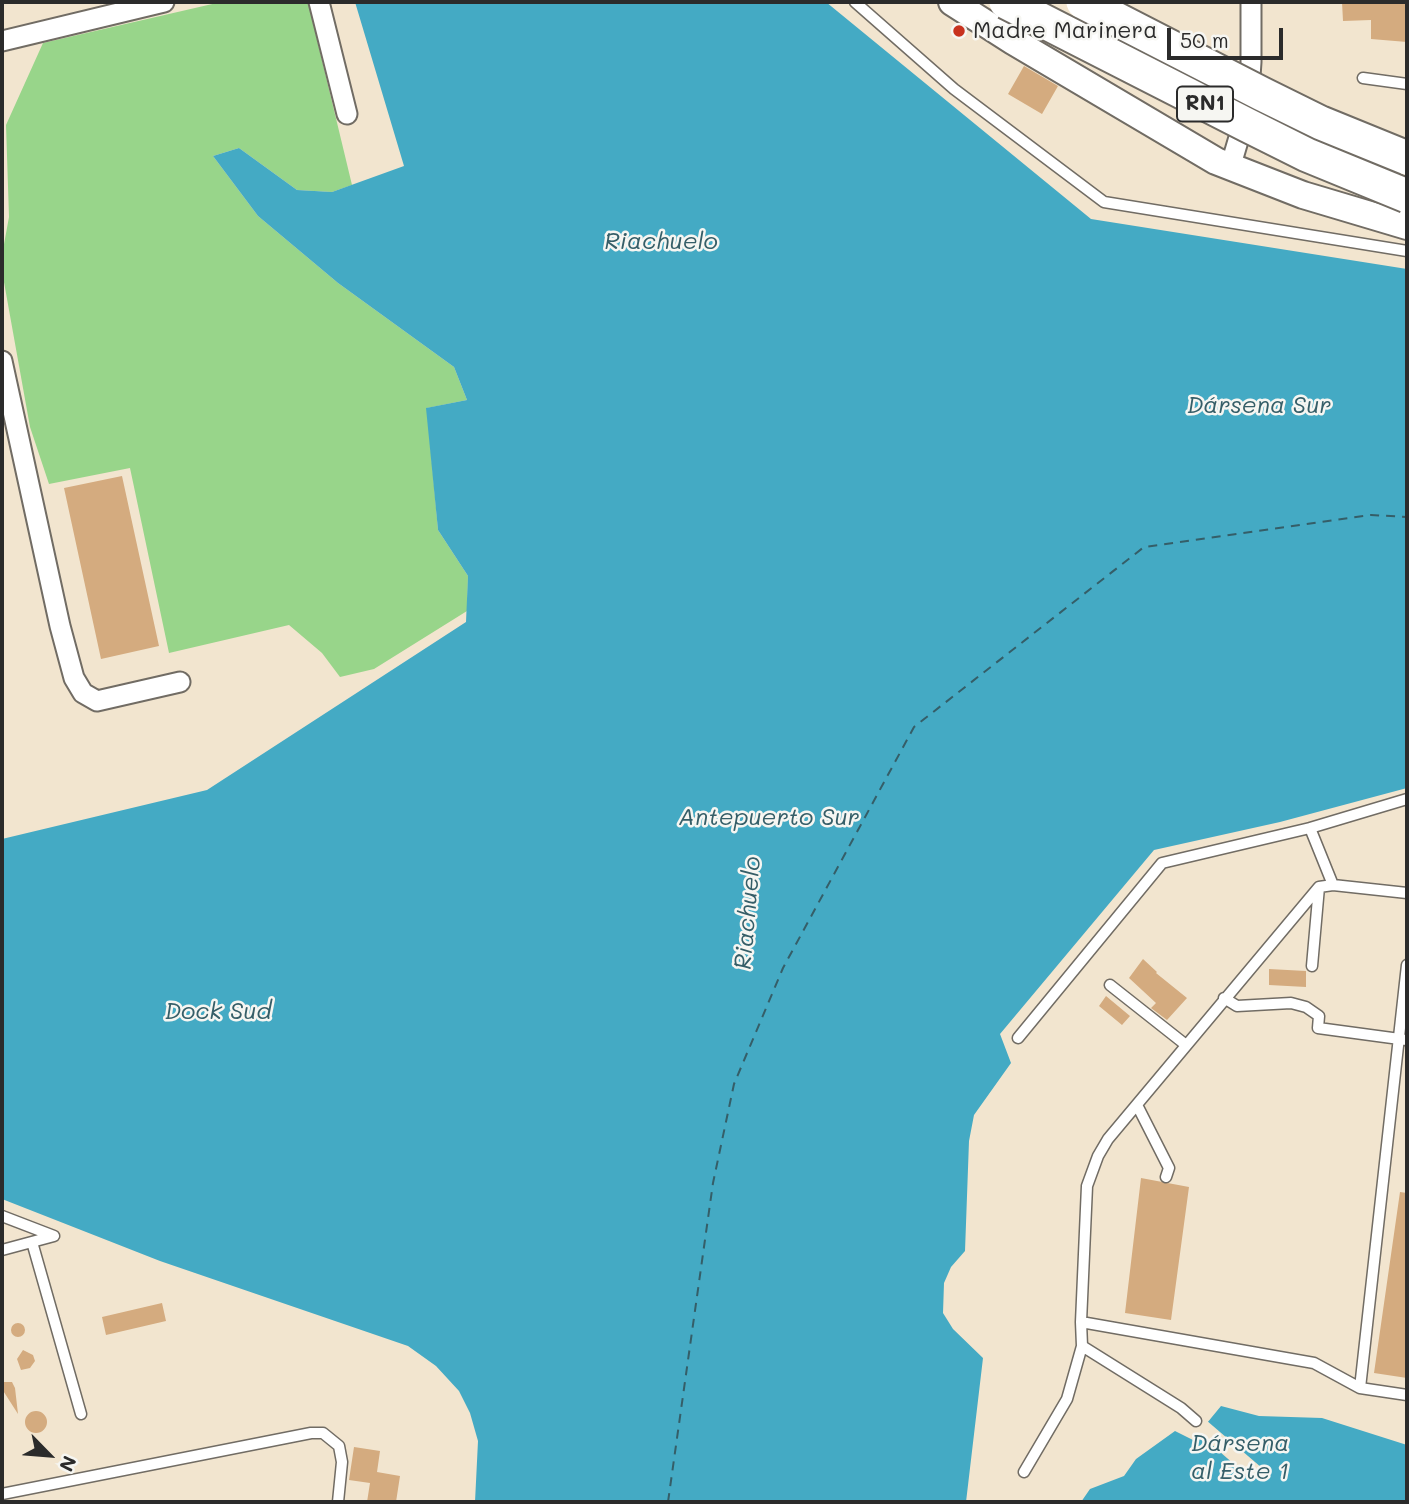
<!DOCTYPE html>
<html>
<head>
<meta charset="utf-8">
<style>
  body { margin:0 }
  #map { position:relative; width:1409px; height:1504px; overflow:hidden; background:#f2e5cf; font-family:Mali,sans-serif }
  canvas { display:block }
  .frame { position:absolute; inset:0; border:4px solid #2b2b2b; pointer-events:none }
  .north { position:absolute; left:14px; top:1420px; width:70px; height:70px; -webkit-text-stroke:5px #f6f6f2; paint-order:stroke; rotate:115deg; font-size:19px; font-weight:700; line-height:28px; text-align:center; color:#2b2b2b }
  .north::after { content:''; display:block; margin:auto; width:24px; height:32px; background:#2b2b2b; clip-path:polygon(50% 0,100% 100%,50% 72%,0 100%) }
  .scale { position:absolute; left:1167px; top:28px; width:116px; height:32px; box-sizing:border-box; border:4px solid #2b2b2b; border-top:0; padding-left:9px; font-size:21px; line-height:24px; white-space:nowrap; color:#2b2b2b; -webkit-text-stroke:5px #f6f6f2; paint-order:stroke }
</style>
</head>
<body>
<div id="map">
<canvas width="1409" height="1504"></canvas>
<div class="frame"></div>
<div class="north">N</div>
<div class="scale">50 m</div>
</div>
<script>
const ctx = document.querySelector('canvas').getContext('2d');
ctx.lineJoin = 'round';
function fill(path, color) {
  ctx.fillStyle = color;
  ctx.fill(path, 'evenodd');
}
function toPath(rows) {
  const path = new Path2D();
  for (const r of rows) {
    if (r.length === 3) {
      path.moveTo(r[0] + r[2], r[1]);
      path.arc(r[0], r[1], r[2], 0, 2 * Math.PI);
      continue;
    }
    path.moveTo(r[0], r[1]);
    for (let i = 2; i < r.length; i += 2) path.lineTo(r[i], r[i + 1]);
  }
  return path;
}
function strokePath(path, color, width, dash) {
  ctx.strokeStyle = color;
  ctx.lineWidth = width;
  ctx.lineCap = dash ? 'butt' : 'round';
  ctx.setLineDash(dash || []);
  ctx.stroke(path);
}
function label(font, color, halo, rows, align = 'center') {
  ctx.font = font + ' Mali,sans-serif';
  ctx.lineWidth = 5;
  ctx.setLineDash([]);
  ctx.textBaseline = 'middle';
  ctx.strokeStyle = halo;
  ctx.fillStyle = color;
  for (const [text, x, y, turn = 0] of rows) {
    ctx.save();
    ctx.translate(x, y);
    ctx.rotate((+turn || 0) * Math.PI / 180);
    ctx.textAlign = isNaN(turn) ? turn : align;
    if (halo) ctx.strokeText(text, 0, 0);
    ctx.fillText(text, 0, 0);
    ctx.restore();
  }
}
fill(toPath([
  [221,2,308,2,352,185,332,192,297,190,239,148,213,156,258,216,338,283,454,367,467,400,427,408,438,530,468,576,467,611,374,669,340,677,322,653,289,625,169,653,130,468,49,484,30,427,2,271,2,255,9,217,6,125,43,43]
]), '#98d58a');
fill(toPath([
  [355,2,826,2,1091,219,1407,269,1407,788,1280,822,1154,850,1000,1034,1011,1063,974,1115,969,1141,965,1251,951,1267,944,1283,943,1313,953,1329,983,1358,966,1502,475,1502,478,1441,470,1413,459,1391,436,1366,408,1346,160,1261,2,1199,2,839,207,790,466,622,468,576,438,530,426,408,467,400,454,367,338,283,258,216,213,156,239,148,297,190,332,192,404,166],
  [1221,1406,1259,1416,1322,1418,1407,1445,1407,1502,1081,1502,1090,1489,1124,1476,1136,1459,1175,1431,1193,1440]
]), '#44aac4');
fill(toPath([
  [1206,1420,1269,1474,1265,1479,1259,1475,1251,1479,1196,1431]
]), '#f2e5cf');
strokePath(toPath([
  [668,1502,713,1183,734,1084,783,968,914,727,1144,547,1371,515,1407,517]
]), '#355e68', 2, [9, 7]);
fill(toPath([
  [1342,2,1407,2,1407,42,1371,39,1371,20,1343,21],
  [1024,66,1058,86,1042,114,1008,94],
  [122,476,159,646,101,659,64,488],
  [1143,959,1157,972,1156,973,1187,998,1167,1020,1151,1008,1156,1003,1129,978],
  [1269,969,1306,971,1306,987,1269,985],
  [1106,996,1130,1016,1122,1025,1099,1006],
  [1141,1178,1189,1187,1171,1320,1125,1313],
  [1400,1192,1407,1193,1407,1378,1374,1373],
  [162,1303,166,1321,106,1335,102,1317],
  [18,1330,7],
  [23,1350,33,1355,35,1361,30,1368,21,1370,17,1359],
  [2,1382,12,1382,15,1388,18,1414,2,1389],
  [36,1422,11],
  [354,1447,380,1451,377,1472,400,1476,396,1502,367,1502,370,1483,349,1480]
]), '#d4ab7f');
const service = toPath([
  [855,2,954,89,1104,202,1407,251],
  [1363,78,1407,84],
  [1310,828,1407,799],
  [1407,893,1333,885,1319,887,1108,1139,1098,1156,1087,1186,1081,1322,1314,1363,1360,1388,1407,1395],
  [1312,966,1319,887],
  [1110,985,1186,1045],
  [1224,998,1237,1006,1291,1003,1306,1007,1319,1016,1318,1028,1407,1040],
  [1018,1038,1162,863,1310,828,1333,885],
  [1137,1105,1169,1168,1166,1177],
  [2,1216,54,1236,2,1250],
  [32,1242,81,1414],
  [1082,1346,1181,1408,1196,1421],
  [1360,1388,1407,965],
  [1024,1472,1067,1399,1082,1346,1081,1322],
  [2,1494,311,1433,323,1433,339,1446,342,1462,338,1502]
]);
const minor = toPath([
  [319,2,347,114],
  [2,41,164,2],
  [1230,168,1245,117,1249,91,1251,62,1251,2],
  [2,361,60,626,74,678,83,693,97,701,180,682]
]);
const secondary = toPath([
  [952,2,1013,41,1216,161,1303,195,1407,226]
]);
strokePath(service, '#716c64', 13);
strokePath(minor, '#716c64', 23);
strokePath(secondary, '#716c64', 30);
strokePath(service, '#fff', 10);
strokePath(minor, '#fff', 19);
strokePath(secondary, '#fff', 26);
const motorwayBridge = toPath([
  [1006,2,1247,125,1307,155,1407,196],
  [1083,2,1262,94,1321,123,1407,158]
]);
strokePath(motorwayBridge, '#716c64', 37, []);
strokePath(motorwayBridge, '#fff', 33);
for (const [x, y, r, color] of [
  [959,31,7,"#c8321e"]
]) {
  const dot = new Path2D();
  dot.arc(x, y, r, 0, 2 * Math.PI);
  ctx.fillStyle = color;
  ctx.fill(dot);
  strokePath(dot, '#f6f6f2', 2.5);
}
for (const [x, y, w] of [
  [1205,104,56]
]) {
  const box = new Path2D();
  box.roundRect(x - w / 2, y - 17.5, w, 35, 5);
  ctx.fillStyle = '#f6f6f2';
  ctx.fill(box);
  strokePath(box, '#2b2b2b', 2);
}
label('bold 21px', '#2b2b2b', null, [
  ["RN1",1205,104]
]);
label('23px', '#2b2b2b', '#f6f6f2', [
  ["Madre Marinera",973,31]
], 'left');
label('italic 24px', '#355e68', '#f6f6f2', [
  ["Riachuelo",661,242],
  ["Dársena Sur",1259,406],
  ["Antepuerto Sur",769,818],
  ["Riachuelo",748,913,-85],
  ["Dock Sud",218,1012],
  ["Dársena",1240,1444],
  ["al Este 1",1240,1472]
]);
</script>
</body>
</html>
